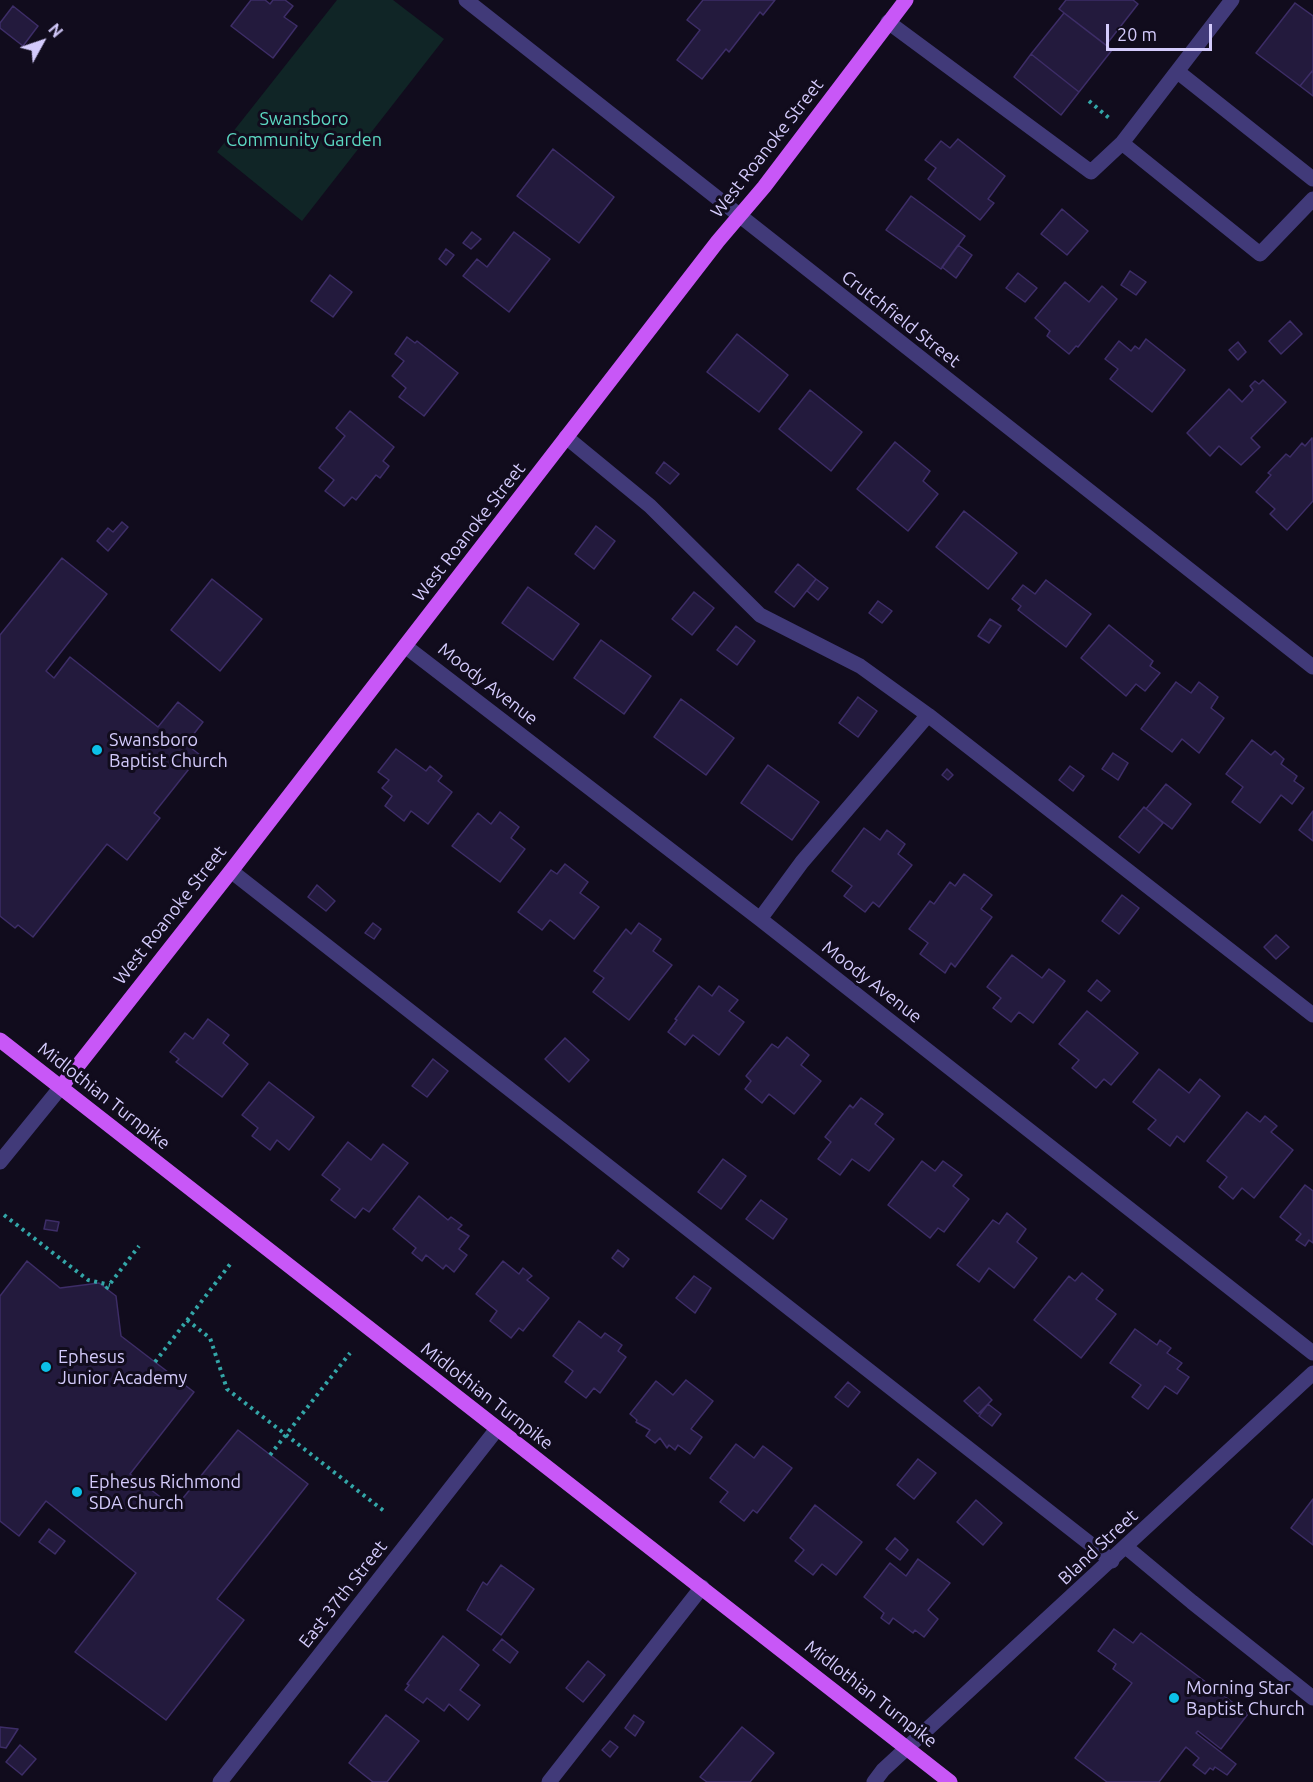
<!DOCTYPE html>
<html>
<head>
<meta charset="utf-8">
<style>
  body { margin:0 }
  #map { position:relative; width:1313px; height:1782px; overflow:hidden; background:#110c1d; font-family:Ubuntu,sans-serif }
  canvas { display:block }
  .north { position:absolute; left:12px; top:12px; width:60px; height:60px; -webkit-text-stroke:4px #110c1d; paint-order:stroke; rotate:50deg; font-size:16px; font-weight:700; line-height:24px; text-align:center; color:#d4cbfc }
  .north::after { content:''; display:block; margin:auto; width:21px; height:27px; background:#d4cbfc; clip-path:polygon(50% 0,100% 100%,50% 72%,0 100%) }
  .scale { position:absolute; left:1106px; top:24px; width:106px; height:27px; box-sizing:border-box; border:3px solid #d4cbfc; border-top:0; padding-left:8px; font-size:18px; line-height:21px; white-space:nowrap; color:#d4cbfc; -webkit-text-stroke:4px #110c1d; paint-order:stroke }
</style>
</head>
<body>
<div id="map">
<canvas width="1313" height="1782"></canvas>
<div class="north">N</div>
<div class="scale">20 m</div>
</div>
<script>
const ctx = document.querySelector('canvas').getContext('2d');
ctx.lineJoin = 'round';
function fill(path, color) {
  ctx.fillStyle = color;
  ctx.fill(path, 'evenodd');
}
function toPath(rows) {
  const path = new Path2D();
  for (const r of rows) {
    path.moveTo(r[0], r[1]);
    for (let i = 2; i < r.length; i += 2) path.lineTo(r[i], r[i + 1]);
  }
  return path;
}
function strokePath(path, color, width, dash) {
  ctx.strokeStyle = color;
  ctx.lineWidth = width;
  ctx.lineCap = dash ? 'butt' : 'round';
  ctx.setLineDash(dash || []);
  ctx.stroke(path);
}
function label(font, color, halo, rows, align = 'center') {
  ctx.font = font + ' Ubuntu,sans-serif';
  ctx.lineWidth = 6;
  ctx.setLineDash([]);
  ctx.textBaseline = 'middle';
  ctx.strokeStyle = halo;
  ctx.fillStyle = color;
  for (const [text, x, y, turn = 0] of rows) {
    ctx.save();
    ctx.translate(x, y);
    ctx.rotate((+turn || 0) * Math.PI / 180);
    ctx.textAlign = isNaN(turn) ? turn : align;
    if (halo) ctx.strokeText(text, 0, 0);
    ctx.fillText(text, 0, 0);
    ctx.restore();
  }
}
fill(toPath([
  [337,0,393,0,444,39,302,221,217,152]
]), '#102526');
const building = toPath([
  [251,0,265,0,270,4,273,0,285,0,293,6,284,17,297,26,273,58,231,26,251,0],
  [703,0,775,0,763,15,760,12,729,52,726,49,702,79,677,60,700,30,687,20,703,0],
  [1066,0,1133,0,1138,4,1106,45,1059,9,1066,0],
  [1295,3,1313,16,1313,70,1300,86,1256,53,1295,3],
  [13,6,38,26,23,46,0,28,0,23,13,6],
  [1064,13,1112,50,1079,92,1031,54,1064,13],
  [1031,54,1079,92,1061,115,1014,77,1031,54],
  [1313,70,1313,96,1300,86,1313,70],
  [958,139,1005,176,988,199,994,203,980,220,928,179,936,168,925,160,941,141,950,148,958,139],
  [553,149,614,197,579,243,517,196,553,149],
  [911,196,965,236,941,269,886,230,911,196],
  [1062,209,1088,231,1067,255,1041,234,1062,209],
  [472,232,481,239,471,249,463,243,472,232],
  [514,232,550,259,509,312,463,276,477,259,487,267,514,232],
  [958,245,972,255,956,278,942,267,958,245],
  [446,249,454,255,446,265,439,259,446,249],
  [1130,271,1146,282,1136,295,1121,285,1130,271],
  [1018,273,1037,288,1025,302,1006,288,1018,273],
  [330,275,352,292,333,317,311,301,330,275],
  [1065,282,1089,302,1102,286,1117,299,1078,347,1076,346,1069,354,1047,336,1050,331,1035,318,1065,282],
  [1290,321,1302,334,1281,354,1269,341,1290,321],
  [737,334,788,375,759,412,707,372,737,334],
  [407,337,415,343,417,341,458,373,424,416,399,397,406,388,392,376,404,361,395,354,407,337],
  [1146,339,1185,370,1152,412,1110,379,1118,369,1105,359,1119,341,1131,351,1135,346,1139,349,1146,339],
  [1238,342,1246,352,1238,360,1229,350,1238,342],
  [1263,380,1286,402,1251,438,1260,447,1241,465,1219,446,1210,456,1187,433,1229,389,1242,402,1253,390,1250,386,1255,381,1259,384,1263,380],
  [810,390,862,432,831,471,779,429,810,390],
  [350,411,394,447,383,461,389,466,380,478,376,475,356,500,352,497,344,506,325,491,334,480,319,468,345,436,336,428,350,411],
  [1312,438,1313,501,1287,530,1270,514,1275,509,1256,492,1271,475,1268,473,1286,454,1290,457,1302,443,1305,446,1312,438],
  [895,442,930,471,923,481,938,494,908,531,857,489,895,442],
  [664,462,679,474,670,484,656,473,664,462],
  [964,511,1017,553,988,589,936,547,964,511],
  [122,522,128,527,108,551,97,541,108,528,113,532,122,522],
  [596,526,615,541,594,569,575,554,596,526],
  [62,558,107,594,46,671,54,678,70,657,158,727,178,702,203,722,186,744,200,755,154,813,160,818,127,860,107,844,33,937,18,925,15,928,0,916,0,635,62,558],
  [798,564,816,579,794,607,775,592,798,564],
  [212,579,262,619,220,671,171,630,212,579],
  [816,579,828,588,818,600,807,591,816,579],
  [1046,580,1091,614,1066,647,1018,610,1021,606,1012,599,1023,585,1035,594,1046,580],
  [528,587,579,624,553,660,502,623,528,587],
  [694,592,714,608,692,635,672,619,694,592],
  [878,601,892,611,882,623,869,613,878,601],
  [990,619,1001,626,989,643,978,636,990,619],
  [1109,625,1153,661,1150,666,1160,673,1145,691,1136,684,1126,696,1081,658,1109,625],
  [736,626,755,641,737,665,717,650,736,626],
  [601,640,651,676,624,714,574,678,601,640],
  [1176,682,1191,693,1199,682,1218,697,1211,708,1224,718,1199,753,1182,739,1172,752,1141,729,1176,682],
  [858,697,877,711,858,737,839,723,858,697],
  [681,699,734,738,706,775,654,737,681,699],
  [1252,740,1271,755,1275,751,1284,759,1281,764,1297,776,1294,781,1304,788,1292,804,1281,795,1260,823,1232,802,1243,787,1226,774,1252,740],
  [396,749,426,771,430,766,442,776,438,781,452,792,428,824,411,811,404,821,385,806,392,796,382,788,389,780,378,772,396,749],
  [1113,753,1128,763,1118,780,1102,769,1113,753],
  [768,765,819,802,792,840,741,803,768,765],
  [1070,766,1084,776,1073,791,1059,780,1070,766],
  [947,769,953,775,948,780,942,775,947,769],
  [1166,784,1191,804,1172,829,1146,809,1166,784],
  [1144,807,1163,823,1139,853,1119,837,1144,807],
  [1313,811,1313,841,1299,830,1313,811],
  [500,812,519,827,511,838,525,849,500,882,452,846,478,813,491,824,500,812],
  [864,828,880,840,887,830,905,844,898,854,912,865,879,907,873,902,865,912,844,896,852,886,832,871,864,828],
  [565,864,588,882,580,893,599,907,574,939,550,920,542,930,518,912,551,870,557,874,565,864],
  [964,874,992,895,981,909,992,917,955,967,951,963,945,973,920,954,928,943,909,929,930,901,934,904,950,882,955,886,964,874],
  [317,885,335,901,326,911,308,897,317,885],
  [1122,895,1139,908,1119,934,1102,921,1122,895],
  [373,923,381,929,374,939,365,933,373,923],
  [639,923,661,939,653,951,672,965,629,1020,593,992,604,978,594,971,626,929,631,934,639,923],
  [1276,935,1289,947,1276,959,1264,947,1276,935],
  [1012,955,1042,978,1049,969,1065,981,1033,1023,1019,1012,1011,1022,993,1008,1001,998,987,987,1012,955],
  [1097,980,1110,991,1101,1001,1088,991,1097,980],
  [699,986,712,996,719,986,738,1000,729,1011,744,1022,719,1055,693,1035,685,1045,668,1032,677,1020,675,1019,699,986],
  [1087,1011,1138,1053,1111,1085,1104,1079,1096,1088,1072,1068,1079,1060,1059,1044,1087,1011],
  [208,1019,229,1035,223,1043,248,1064,222,1097,176,1062,179,1059,170,1052,185,1033,193,1039,208,1019],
  [787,1037,809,1055,801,1065,821,1081,794,1114,769,1094,762,1103,745,1089,751,1081,746,1076,772,1044,778,1048,787,1037],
  [565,1038,589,1060,569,1082,545,1059,565,1038],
  [433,1059,448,1071,427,1097,412,1086,433,1059],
  [1159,1069,1189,1093,1200,1079,1220,1096,1184,1142,1177,1136,1170,1146,1148,1129,1156,1120,1133,1102,1159,1069],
  [269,1082,314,1117,289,1150,277,1140,270,1150,252,1136,258,1128,242,1115,269,1082],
  [861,1098,883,1114,875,1124,894,1139,869,1171,852,1159,840,1175,818,1159,831,1142,825,1137,850,1105,853,1108,861,1098],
  [1247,1112,1260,1122,1265,1116,1277,1126,1271,1132,1293,1150,1254,1198,1242,1188,1233,1199,1219,1187,1227,1177,1207,1161,1247,1112],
  [348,1142,371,1160,383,1144,408,1163,369,1212,363,1208,355,1218,331,1200,340,1189,322,1175,348,1142],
  [723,1159,746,1176,721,1209,698,1192,723,1159],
  [922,1161,935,1171,943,1161,962,1175,953,1186,969,1199,944,1232,938,1228,930,1238,888,1205,922,1161],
  [1305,1185,1313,1191,1313,1243,1309,1240,1305,1246,1296,1240,1301,1234,1280,1217,1305,1185],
  [419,1196,448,1220,451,1217,462,1225,458,1229,469,1236,459,1249,467,1255,454,1272,446,1265,443,1269,426,1255,422,1261,412,1253,416,1248,393,1229,419,1196],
  [761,1200,787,1219,773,1239,746,1219,761,1200],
  [1007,1213,1026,1229,1017,1242,1037,1258,1014,1288,989,1268,979,1282,957,1265,993,1220,999,1224,1007,1213],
  [46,1220,59,1222,57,1231,44,1229,46,1220],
  [618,1250,629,1259,623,1267,612,1258,618,1250],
  [27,1261,60,1288,99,1283,116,1296,121,1336,194,1392,130,1474,175,1508,238,1430,308,1484,217,1599,244,1620,166,1720,75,1652,136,1573,46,1501,19,1536,0,1521,0,1296,27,1261],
  [503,1261,519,1274,523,1268,532,1276,527,1280,549,1298,523,1331,519,1328,511,1338,490,1321,497,1311,476,1294,503,1261],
  [1082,1273,1103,1290,1096,1299,1116,1314,1081,1358,1034,1320,1069,1276,1075,1281,1082,1273],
  [694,1276,711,1288,695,1313,676,1298,694,1276],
  [579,1321,601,1338,605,1333,622,1345,618,1351,626,1357,600,1393,594,1388,586,1398,565,1382,573,1371,553,1356,579,1321],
  [1135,1329,1157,1345,1160,1340,1171,1348,1167,1353,1182,1363,1177,1369,1189,1377,1177,1394,1165,1386,1148,1409,1132,1397,1141,1385,1110,1363,1135,1329],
  [686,1380,713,1401,691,1429,702,1437,690,1454,678,1445,675,1450,669,1445,667,1448,660,1438,655,1443,646,1436,650,1430,636,1422,637,1420,630,1414,656,1381,673,1395,686,1380],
  [848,1382,860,1392,848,1407,835,1397,848,1382],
  [979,1387,992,1400,978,1414,964,1401,979,1387],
  [988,1404,1001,1414,992,1426,979,1416,988,1404],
  [736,1444,754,1458,763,1446,792,1468,757,1513,753,1510,744,1521,720,1502,728,1492,710,1478,736,1444],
  [918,1459,936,1473,914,1499,897,1485,918,1459],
  [1313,1499,1313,1545,1291,1528,1313,1499],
  [976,1500,1002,1523,983,1545,957,1522,976,1500],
  [815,1505,862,1542,836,1575,822,1564,813,1575,795,1561,804,1550,790,1538,815,1505],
  [49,1529,65,1541,55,1554,39,1542,49,1529],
  [895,1538,908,1550,900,1560,886,1549,895,1538],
  [918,1559,950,1583,928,1610,938,1619,924,1637,915,1630,913,1633,893,1618,889,1624,881,1618,884,1613,864,1597,890,1563,906,1576,918,1559],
  [501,1565,534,1589,501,1635,467,1610,483,1582,487,1585,501,1565],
  [1114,1629,1133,1643,1141,1633,1248,1714,1221,1749,1198,1731,1196,1733,1236,1764,1227,1775,1215,1767,1213,1770,1210,1768,1205,1774,1193,1765,1199,1758,1186,1747,1159,1782,1107,1782,1075,1758,1132,1683,1113,1669,1116,1664,1098,1651,1114,1629],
  [443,1636,479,1665,460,1690,480,1705,468,1720,449,1704,444,1711,427,1698,423,1703,405,1690,409,1685,407,1684,443,1636],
  [502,1639,518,1652,510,1663,493,1650,502,1639],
  [588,1661,605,1675,583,1702,566,1688,588,1661],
  [386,1715,419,1741,387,1782,373,1782,349,1763,386,1715],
  [634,1715,644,1722,635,1736,625,1728,634,1715],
  [0,1727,18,1729,6,1748,0,1747,0,1727],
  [742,1727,774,1753,750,1782,707,1782,700,1777,742,1727],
  [610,1741,618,1747,610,1757,602,1750,610,1741],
  [20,1745,36,1759,22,1775,6,1762,20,1745]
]);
fill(building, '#231a3d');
strokePath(building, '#3d2d67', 1.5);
strokePath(toPath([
  [1089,101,1109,118],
  [4,1215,88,1280,110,1285],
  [106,1289,139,1246],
  [187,1320,210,1338,227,1389,384,1511],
  [155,1362,231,1263],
  [270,1455,350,1353]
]), '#33a6a8', 4, [3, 4.5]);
strokePath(toPath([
  [466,0,1313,667],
  [888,22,1091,172,1122,143,1232,0],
  [1178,72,1313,179],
  [1122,143,1260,254,1313,199],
  [566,437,650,506,760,615,860,666,928,715,1313,1015],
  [405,646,760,919,1313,1353],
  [231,871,1112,1561],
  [760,919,802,862,928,715],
  [0,1162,61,1087],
  [1126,1547,1192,1602,1313,1698],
  [220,1782,497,1429],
  [549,1782,702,1587],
  [874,1782,883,1770,1313,1373]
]), '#413a79', 15);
strokePath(toPath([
  [0,1040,950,1782],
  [61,1087,231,871,718,241,764,187,906,0]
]), '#c857f7', 15);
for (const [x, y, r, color] of [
  [97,750,6,"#0cc0e7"],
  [46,1367,6,"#0cc0e7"],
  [77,1492,6,"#0cc0e7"],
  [1174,1698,6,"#0cc0e7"]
]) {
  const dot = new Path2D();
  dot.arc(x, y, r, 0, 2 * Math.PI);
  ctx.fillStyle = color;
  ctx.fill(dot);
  strokePath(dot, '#110c1d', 2);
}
label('18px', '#5cd8c2', '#110c1d', [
  ["Swansboro",304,119],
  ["Community Garden",304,140]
]);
label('18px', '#d4cbfc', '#110c1d', [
  ["West Roanoke Street",767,148,-52],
  ["Crutchfield Street",901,319,38],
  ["West Roanoke Street",469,532,-52],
  ["Moody Avenue",488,684,38],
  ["West Roanoke Street",170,915,-52],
  ["Moody Avenue",872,982,38],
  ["Midlothian Turnpike",104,1096,38],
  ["Midlothian Turnpike",487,1396,38],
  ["Bland Street",1098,1547,-43],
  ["East 37th Street",343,1594,-52],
  ["Midlothian Turnpike",871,1694,38]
]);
label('18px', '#d4cbfc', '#110c1d', [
  ["Swansboro",109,740],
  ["Baptist Church",109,761],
  ["Ephesus",58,1357],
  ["Junior Academy",58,1378],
  ["Ephesus Richmond",89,1482],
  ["SDA Church",89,1503],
  ["Morning Star",1186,1688],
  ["Baptist Church",1186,1709]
], 'left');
</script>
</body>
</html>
